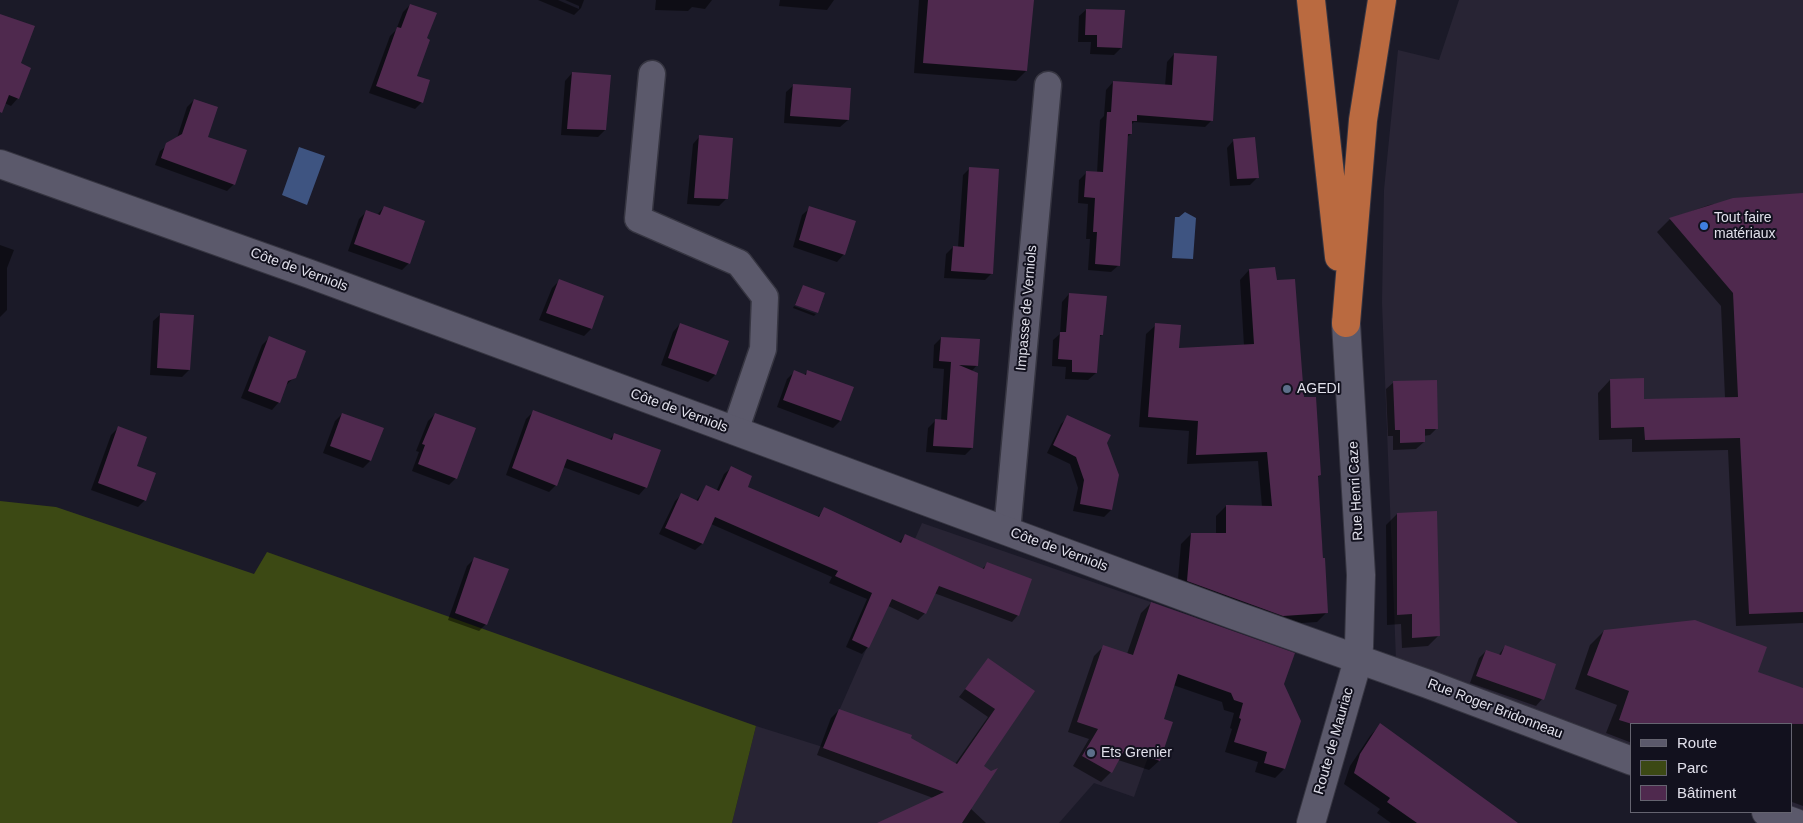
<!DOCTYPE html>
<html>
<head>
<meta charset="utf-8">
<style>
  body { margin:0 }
  #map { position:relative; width:1803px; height:823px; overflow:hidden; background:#1b1a28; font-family:Arial,sans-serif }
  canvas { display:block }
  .legend { position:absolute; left:1630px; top:723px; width:162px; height:90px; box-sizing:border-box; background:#12111e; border:1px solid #656470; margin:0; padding:6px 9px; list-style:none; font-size:15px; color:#e1e0eb }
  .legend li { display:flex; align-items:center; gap:10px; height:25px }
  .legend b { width:25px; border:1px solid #656470 }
</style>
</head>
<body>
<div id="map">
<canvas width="1803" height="823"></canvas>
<ul class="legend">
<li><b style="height:6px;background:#5b596b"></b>Route</li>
<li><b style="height:14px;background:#3c4914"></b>Parc</li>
<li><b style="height:14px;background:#4f294e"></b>Bâtiment</li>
</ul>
</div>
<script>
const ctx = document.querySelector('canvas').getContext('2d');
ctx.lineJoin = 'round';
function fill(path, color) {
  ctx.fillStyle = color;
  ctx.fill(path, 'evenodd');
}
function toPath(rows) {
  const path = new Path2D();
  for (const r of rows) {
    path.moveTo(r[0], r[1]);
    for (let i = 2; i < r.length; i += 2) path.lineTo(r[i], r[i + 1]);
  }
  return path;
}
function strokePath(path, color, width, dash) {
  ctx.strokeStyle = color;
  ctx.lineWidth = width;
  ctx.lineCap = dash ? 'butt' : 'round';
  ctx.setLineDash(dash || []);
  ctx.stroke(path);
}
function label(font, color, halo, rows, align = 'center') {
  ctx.font = font + ' Arial,sans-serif';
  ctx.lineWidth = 4;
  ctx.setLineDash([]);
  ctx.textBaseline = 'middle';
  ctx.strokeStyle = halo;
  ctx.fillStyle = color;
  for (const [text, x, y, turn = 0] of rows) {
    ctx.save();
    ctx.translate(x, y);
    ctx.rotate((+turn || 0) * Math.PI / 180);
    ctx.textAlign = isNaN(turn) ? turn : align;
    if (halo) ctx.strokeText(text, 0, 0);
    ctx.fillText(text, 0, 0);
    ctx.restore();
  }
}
fill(toPath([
  [1459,0,1803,0,1803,811,1792,807,1792,724,1632,724,1632,748,1396,660,1382,303,1384,190,1398,50,1439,60],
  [922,523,1197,618,1134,797,1094,783,1059,823,732,823,756,726,823,747]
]), '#282434');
fill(toPath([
  [0,501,56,507,254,574,267,552,756,726,732,823,0,823]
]), '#3c4914');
fill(toPath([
  [299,147,325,156,307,205,282,195],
  [1185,212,1196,218,1193,259,1172,258,1175,217,1179,217]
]), '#3e5481');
fill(toPath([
  [538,0,558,0,579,9,579,6,565,0,584,0,581,8,574,15],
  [656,0,712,0,705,9,692,7,688,11,655,10],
  [780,0,834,0,827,10,779,6],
  [919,0,1032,0,1026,71,1016,81,914,73],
  [410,5,426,39,416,77,422,102,415,109,369,93,390,36,396,30,403,12],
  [1087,9,1123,11,1121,48,1114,55,1090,54,1091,42,1078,42,1079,16],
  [0,17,19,64,18,98,11,106,0,101],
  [1174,54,1212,120,1205,127,1134,122,1131,125,1131,134,1126,138,1119,265,1111,272,1088,270,1090,239,1086,239,1088,204,1078,203,1079,180,1086,173,1097,173,1100,120,1104,116,1106,90,1113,82,1165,86,1167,62],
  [572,73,605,130,598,137,561,135,565,81],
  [794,85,848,120,840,127,784,123,786,92],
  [194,100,207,137,234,184,227,191,155,165,160,151,177,138,187,107],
  [700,136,726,199,719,206,687,204,693,144],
  [1234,140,1258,177,1250,185,1230,186,1227,148],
  [970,168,992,273,985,280,944,278,946,254,953,247,958,247,963,175],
  [1763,196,1803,196,1803,623,1736,626,1728,450,1632,452,1632,439,1599,440,1598,393,1610,380,1643,400,1725,398,1721,306,1657,232,1670,219,1709,205],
  [384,207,409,263,402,270,348,251,359,219,366,212,377,215],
  [810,208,844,254,837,262,793,247,802,215],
  [0,245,14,250,7,268,7,310,0,317],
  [1249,270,1303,398,1320,475,1317,478,1327,612,1317,622,1272,625,1177,590,1181,544,1191,534,1216,534,1216,516,1226,506,1262,507,1258,461,1187,464,1189,431,1139,427,1146,334,1156,325,1178,349,1244,346,1240,280],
  [559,281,602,296,591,329,584,336,539,320,552,288],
  [803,286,817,312,795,304],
  [1069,294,1102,335,1098,338,1096,373,1088,380,1065,379,1066,367,1052,366,1053,340,1060,334,1062,302],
  [794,306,816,314,814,316,793,308],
  [161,314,189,370,182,377,150,375,153,321],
  [680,324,727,342,715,375,708,382,661,365,673,332],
  [269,338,295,377,285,386,279,402,272,410,241,398,262,345],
  [941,338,977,365,971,372,972,448,965,455,926,452,928,428,935,421,941,421,944,369,933,368,934,345],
  [794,372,803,376,807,372,840,421,833,428,777,407,787,379],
  [1394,382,1437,428,1430,435,1423,436,1424,442,1416,449,1393,450,1393,436,1388,436,1386,389],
  [534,411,609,440,614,435,646,487,639,495,563,467,556,485,549,492,506,475,526,419],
  [342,414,382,429,370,461,363,468,323,453,335,421],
  [435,414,456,478,449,485,412,471,419,452,416,451,428,421],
  [1068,417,1106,443,1111,510,1104,517,1073,511,1078,488,1070,464,1047,453,1061,424],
  [118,428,145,500,138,507,91,490,111,435],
  [731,468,746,487,817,518,824,509,898,543,906,535,982,569,987,564,1018,615,1012,622,934,593,925,613,918,620,888,606,868,647,862,654,846,647,867,599,829,583,832,577,711,524,702,544,695,550,659,534,675,501,682,494,696,501,706,487,716,492,724,474],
  [1397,514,1438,636,1428,646,1402,648,1401,624,1387,625,1386,525],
  [475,558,486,624,479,631,448,620,467,566],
  [1151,603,1283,684,1284,769,1275,778,1255,772,1258,762,1225,752,1232,729,1230,728,1234,713,1224,710,1222,702,1173,685,1162,720,1172,723,1159,761,1149,770,1118,760,1111,772,1101,782,1073,766,1089,739,1068,732,1094,656,1104,646,1127,654,1141,613],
  [1604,631,1803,689,1803,806,1792,802,1792,724,1632,724,1632,743,1606,733,1617,705,1575,689,1590,645],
  [1505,646,1542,699,1536,706,1470,683,1479,658,1486,651,1498,656],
  [988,660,1033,691,982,766,970,808,986,823,880,823,933,798,817,755,831,718,839,710,909,739,955,764,988,717,959,697],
  [1380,725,1508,823,1391,823,1377,813,1380,809,1344,784,1350,766,1370,736]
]), '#0007');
fill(toPath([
  [928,0,1034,0,1027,71,923,63],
  [410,4,437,13,427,38,430,40,417,76,430,80,423,103,376,86,397,27,401,28],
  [1086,9,1125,10,1122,48,1097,47,1097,35,1085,35],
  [0,14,35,26,21,63,31,68,19,99,9,95,2,113,0,112],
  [1174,53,1217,56,1213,121,1137,115,1137,121,1132,121,1132,134,1128,134,1120,266,1095,264,1097,232,1093,232,1095,198,1084,197,1086,171,1103,172,1107,112,1111,112,1113,81,1172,85],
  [572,72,611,75,606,130,567,129],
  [793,84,851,88,849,120,790,116],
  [194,99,218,107,208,137,247,150,235,185,161,158,166,143,182,134],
  [699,135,733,138,728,199,694,198],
  [1255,137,1259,178,1237,179,1233,139],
  [969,167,999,169,993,274,951,271,953,246,964,247],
  [1803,193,1803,612,1749,614,1740,438,1645,440,1644,427,1611,428,1610,379,1644,378,1644,399,1738,397,1733,293,1669,218,1733,198],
  [384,206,425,221,410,264,354,244,366,210,380,215],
  [809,206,856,221,845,255,799,240],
  [1275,267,1277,280,1295,279,1304,397,1316,397,1321,475,1318,476,1323,558,1325,558,1328,613,1283,616,1187,581,1191,533,1226,533,1226,505,1272,506,1267,452,1196,455,1198,421,1148,417,1155,323,1181,325,1179,348,1254,344,1249,269],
  [559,279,604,296,592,329,546,313],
  [803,285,825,293,818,313,795,305],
  [1069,293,1107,296,1103,335,1100,335,1097,373,1072,372,1072,360,1058,359,1060,332,1066,332],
  [160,313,194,315,190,370,157,368],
  [680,323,729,341,716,375,668,358],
  [269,336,306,351,296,378,288,381,280,403,248,391],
  [941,337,980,339,978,366,959,365,978,373,973,448,933,446,935,419,947,420,951,362,939,361],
  [794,370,806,375,807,370,854,387,841,421,783,400],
  [1437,380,1438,429,1425,429,1425,442,1400,443,1400,430,1395,430,1393,381],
  [533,410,612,440,614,433,661,450,647,488,567,459,557,486,512,468],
  [342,413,384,428,371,461,330,446],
  [435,413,476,428,457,479,418,464,425,445,422,444],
  [1067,415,1111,435,1107,443,1119,475,1112,510,1080,504,1084,480,1076,457,1053,445],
  [118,426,147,437,137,466,156,473,146,501,98,483],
  [731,466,752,476,748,487,819,517,824,507,901,543,905,534,984,569,987,562,1032,579,1019,616,939,586,926,614,892,599,869,648,852,640,872,593,835,576,838,571,715,517,703,544,665,528,681,493,698,501,706,485,719,491],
  [1437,511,1440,636,1412,638,1412,614,1397,615,1397,513],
  [474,557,509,569,487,625,455,613],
  [1151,602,1295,653,1284,684,1301,721,1285,769,1264,763,1267,752,1234,742,1241,719,1239,718,1243,703,1234,700,1231,693,1178,674,1164,719,1173,722,1160,761,1125,749,1112,773,1082,756,1098,729,1077,722,1103,645,1133,655],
  [1695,620,1767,647,1758,672,1803,688,1803,724,1632,724,1619,720,1629,691,1587,675,1604,630],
  [1505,645,1556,664,1544,700,1476,676,1486,650,1501,655],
  [988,658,1035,691,984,766,991,771,998,768,962,823,877,823,944,792,823,748,839,709,912,735,911,738,957,764,995,709,965,689],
  [1380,723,1518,823,1417,823,1387,802,1390,798,1354,773,1360,754]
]), '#4f294e');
const minor = toPath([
  [652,74,638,219,739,263,765,297,763,349,735,431],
  [1007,531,1048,85]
]);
const tertiary = toPath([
  [0,164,310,274,1234,615,1428,684,1632,761],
  [1766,812,1796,823],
  [1311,823,1358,660,1359,646,1361,575,1346,323]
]);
const trunk = toPath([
  [1311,0,1339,257],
  [1346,323,1363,120,1382,0]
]);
strokePath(minor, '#363541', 29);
strokePath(tertiary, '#363541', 30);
strokePath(trunk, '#363541', 30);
strokePath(minor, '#5b596b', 26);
strokePath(tertiary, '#5b596b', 28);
strokePath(trunk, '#ba6a40', 28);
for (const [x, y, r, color] of [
  [1704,226,5,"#3f7fe0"],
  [1287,389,5,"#5c6f8a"],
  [1091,753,5,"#5c6f8a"]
]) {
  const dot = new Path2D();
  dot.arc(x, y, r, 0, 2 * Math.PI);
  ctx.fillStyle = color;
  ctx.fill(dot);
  strokePath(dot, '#12111e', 2);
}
label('14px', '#e1e0eb', '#12111e', [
  ["Tout faire",1714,218],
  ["matériaux",1714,234],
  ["AGEDI",1297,389],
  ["Ets Grenier",1101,753]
], 'left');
label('14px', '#e1e0eb', '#12111e', [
  ["Côte de Verniols",299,270,20],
  ["Impasse de Verniols",1027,308,-85],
  ["Côte de Verniols",679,411,20],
  ["Rue Henri Caze",1356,491,-93],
  ["Côte de Verniols",1059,550,20],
  ["Rue Roger Bridonneau",1495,709,21],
  ["Route de Mauriac",1334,741,-74]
]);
</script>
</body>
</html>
